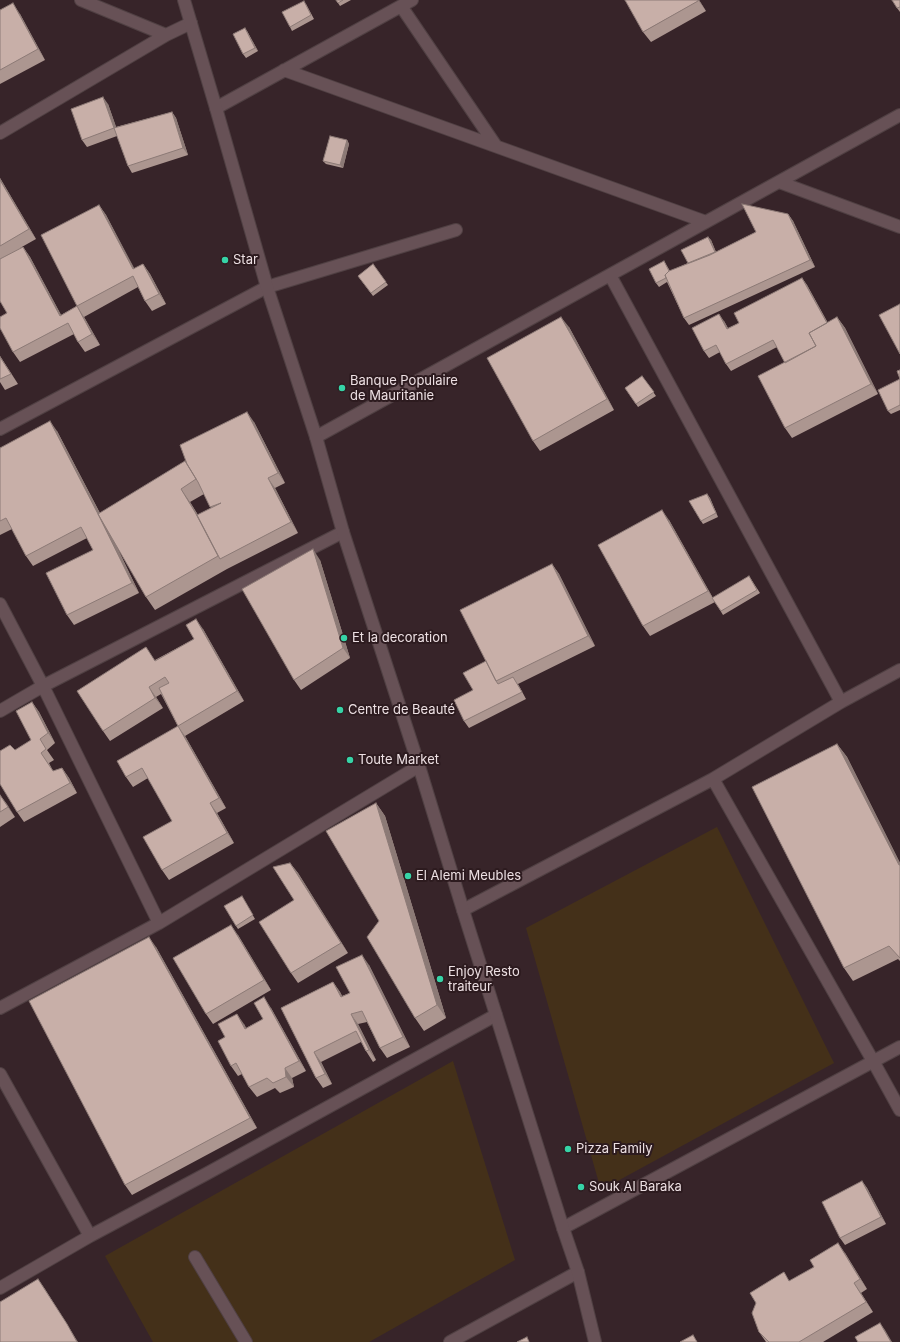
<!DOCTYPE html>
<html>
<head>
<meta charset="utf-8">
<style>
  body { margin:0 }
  canvas { display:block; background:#372429 }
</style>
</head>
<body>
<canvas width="900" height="1342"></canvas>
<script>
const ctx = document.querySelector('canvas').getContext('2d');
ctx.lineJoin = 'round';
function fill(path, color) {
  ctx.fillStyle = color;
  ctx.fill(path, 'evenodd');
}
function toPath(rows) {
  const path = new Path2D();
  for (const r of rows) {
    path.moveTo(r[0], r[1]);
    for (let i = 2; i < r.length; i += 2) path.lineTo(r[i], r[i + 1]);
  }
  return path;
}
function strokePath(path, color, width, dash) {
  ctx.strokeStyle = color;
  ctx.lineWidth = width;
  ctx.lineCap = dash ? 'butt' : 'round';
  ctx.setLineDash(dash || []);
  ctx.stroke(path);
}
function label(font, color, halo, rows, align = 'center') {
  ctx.font = font + ' Inter,sans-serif';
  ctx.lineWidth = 4;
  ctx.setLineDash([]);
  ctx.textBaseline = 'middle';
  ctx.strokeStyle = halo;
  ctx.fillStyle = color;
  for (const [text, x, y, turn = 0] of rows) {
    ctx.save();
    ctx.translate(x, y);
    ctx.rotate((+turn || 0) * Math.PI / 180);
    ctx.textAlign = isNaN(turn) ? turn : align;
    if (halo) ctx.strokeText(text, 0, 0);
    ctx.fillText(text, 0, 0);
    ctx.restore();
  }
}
fill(toPath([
  [717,827,834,1063,601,1190,526,928],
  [453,1061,515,1260,369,1342,153,1342,105,1256]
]), '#443019');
const service = toPath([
  [267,287,456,230],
  [195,1257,246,1342]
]);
const minor = toPath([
  [81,0,166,35],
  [401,6,496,146],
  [284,70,706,222],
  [216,108,412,0],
  [0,133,166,35,191,23],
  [779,182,900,227],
  [610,275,841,702],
  [0,429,267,287],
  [316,437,900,115],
  [0,604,43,686,159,923],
  [0,711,43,686,343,532],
  [713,779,873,1061,900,1110],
  [463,910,713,779,841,702,900,670],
  [0,1008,159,923,419,766],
  [0,1074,90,1236],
  [563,1228,900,1047],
  [0,1288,90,1236,206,1174,496,1015],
  [450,1342,578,1272]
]);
const tertiary = toPath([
  [184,0,216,108,267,287,316,437,343,532,419,766,463,910,563,1228,578,1272,595,1342]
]);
strokePath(service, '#504043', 14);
strokePath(minor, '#504043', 14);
strokePath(tertiary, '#504043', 14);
strokePath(service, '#675156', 12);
strokePath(minor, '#675156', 12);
strokePath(tertiary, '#675156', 12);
fill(toPath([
  [336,0,351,0,340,6],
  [699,0,706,11,651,42,643,32],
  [900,0,900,12,897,8],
  [306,4,314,19,292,31,290,27],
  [0,10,20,14,45,60,0,84],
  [247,31,258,51,246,58,243,54],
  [108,104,116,127,172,112,176,118,188,155,132,173,128,166,117,136,87,147,82,140],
  [347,140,349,144,343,168,326,164,323,161],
  [0,178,36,239,20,248,23,247,30,257,61,315,77,306,99,205,106,215,134,269,143,264,150,274,166,304,152,311,145,301,138,287,84,317,100,345,85,352,78,342,74,334,20,362,13,352,7,313,0,301],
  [788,214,793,221,815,267,689,325,684,318,667,282,659,287,656,283,664,261,670,271,688,263,708,237,711,240,716,252,756,232],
  [373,264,388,285,373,296,358,276],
  [802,278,807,285,828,323,837,317,845,328,878,394,792,438,785,428,785,363,777,347,731,371,726,364,720,352,709,358,704,351,724,321,728,328,739,323],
  [569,327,614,410,540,451,533,441],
  [0,356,18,384,5,390,0,382],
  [642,376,656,396,638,407,625,388],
  [900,379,900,410,891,414,888,411],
  [254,422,285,483,275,488,298,533,227,569,155,610,146,597,115,543,139,593,74,625,67,615,93,550,87,538,33,566,26,556,12,529,0,535,0,448,57,431,100,513,188,464],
  [204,494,211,508,198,515,190,502],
  [707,494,710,498,718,517,703,524,701,521],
  [669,520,713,598,749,576,760,593,723,615,715,602,650,636,643,626],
  [320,560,350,658,301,690,294,680],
  [552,564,559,574,595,646,518,684,526,699,469,728,464,721,473,690,486,661],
  [203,629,244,701,185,736,226,808,217,813,234,843,169,880,162,870,172,821,148,778,133,787,126,777,178,726,161,694,156,697,163,708,110,741,103,731,155,660,194,639],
  [32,702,39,712,55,743,47,750,54,760,49,763,53,771,62,768,69,778,77,793,24,822,17,812,31,740],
  [837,744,847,757,900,863,900,961,898,959,853,981,844,968],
  [0,795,15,817,0,827],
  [376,803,385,816,446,1018,424,1031,415,1018,379,921],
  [290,863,298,873,348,953,298,983,291,973,294,900],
  [244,900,255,919,238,929,236,926],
  [238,935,271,990,213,1024,206,1014],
  [156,947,257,1128,132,1195,125,1185],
  [369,965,410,1047,387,1058,380,1048,367,1022,358,1024,376,1060,373,1062,366,1051,361,1042,321,1062,332,1084,323,1088,316,1078,281,1008,333,982,340,992,342,996,350,993],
  [271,1008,306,1071,292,1078,294,1087,280,1093,275,1088,257,1097,249,1087,242,1074,238,1076,231,1066,225,1037,244,1024,246,1028,263,1019],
  [862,1181,867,1188,886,1224,845,1245,840,1238],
  [845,1253,867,1289,861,1293,873,1312,823,1342,766,1342,759,1332,756,1303,790,1281]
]), '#ac9690');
fill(toPath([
  [698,0,699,0,706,11],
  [13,3,20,14,45,60,38,49],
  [245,28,247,31,258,51,255,48],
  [103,97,108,104,119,135,114,128],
  [172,112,176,118,188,155,183,148],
  [347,140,349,144,343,168,340,165],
  [0,178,36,239,29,229,0,180],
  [99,205,106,215,140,279,133,269],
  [788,214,793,221,815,267,810,260],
  [708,237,711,240,719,260,717,256],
  [23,247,30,257,67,326,60,316],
  [143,264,150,274,166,304,159,294],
  [802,278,807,285,833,333,829,326],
  [77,306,84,317,100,345,92,334],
  [719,314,724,321,732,336,727,329],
  [561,317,569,327,614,410,607,399],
  [837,317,845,328,878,394,871,384],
  [0,356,18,384,0,357],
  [247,412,254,422,285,483,278,473],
  [50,421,57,431,107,527,139,593,132,583],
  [268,478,275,488,298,533,291,522],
  [181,489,190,502,204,525,220,559],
  [707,494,710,498,718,517,716,513],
  [662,510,669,520,715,602,708,591],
  [313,549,320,560,350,658,343,648],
  [552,564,559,574,595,646,588,636],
  [196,619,203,629,244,701,237,691],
  [149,687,156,697,163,708,155,698],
  [32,702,39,712,55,743,48,733],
  [178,726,185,736,226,808,219,798],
  [837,744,847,757,900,863,900,867],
  [62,768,69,778,77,793,70,783],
  [0,795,7,804,15,817,8,807],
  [210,803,217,813,234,843,227,833],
  [376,803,385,816,446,1018,437,1005],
  [290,863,298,873,348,953,341,943],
  [231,925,238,935,271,990,264,980],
  [149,937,156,947,257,1128,250,1118],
  [362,955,369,965,410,1047,403,1037],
  [333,982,340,992,348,1007,341,997],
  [264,997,271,1008,306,1071,299,1061],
  [237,1014,244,1024,252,1039,245,1029],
  [351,1014,358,1024,376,1060,369,1050],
  [314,1052,321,1062,332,1084,325,1074],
  [285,1068,292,1078,294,1087,286,1077],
  [862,1181,867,1188,886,1224,881,1217],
  [838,1243,845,1253,867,1289,860,1279],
  [38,1279,45,1289,78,1342,77,1342],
  [854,1283,861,1293,873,1312,866,1302],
  [880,1323,885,1330,892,1342,891,1342]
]), '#8c7a76');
const building = toPath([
  [336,0,343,0,338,3,336,0],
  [625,0,698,0,698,1,643,32,625,0],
  [892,0,900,0,900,7,897,8,892,0],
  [304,1,311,15,290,27,282,12,304,1],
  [13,3,38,49,0,70,0,10,13,3],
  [245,28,255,48,243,54,233,34,245,28],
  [103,97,114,128,82,140,71,109,103,97],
  [172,112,183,148,128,166,114,128,172,112],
  [330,136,347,140,340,165,323,161,330,136],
  [0,180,29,229,0,246,0,180],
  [742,204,788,214,810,260,684,318,665,275,669,271,710,255,756,232,742,204],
  [99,205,133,269,143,264,159,294,145,301,133,276,77,306,92,334,78,342,68,323,13,352,0,328,0,317,7,313,0,301,0,259,23,247,60,316,77,306,41,235,99,205],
  [708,237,715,252,688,263,681,250,708,237],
  [664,261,669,271,665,275,666,278,656,283,649,269,664,261],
  [373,264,386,282,371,293,358,276,373,264],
  [802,278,827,323,809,333,816,346,785,363,773,340,726,364,716,345,704,351,692,328,719,314,727,329,739,323,734,313,802,278],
  [900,304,900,354,879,315,900,304],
  [561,317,607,399,533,441,487,358,561,317],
  [837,317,871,384,785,428,758,376,816,346,809,333,837,317],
  [0,357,11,374,0,379,0,357],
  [900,370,900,379,897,371,900,370],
  [642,376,654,392,636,404,625,388,642,376],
  [900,379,900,405,888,411,878,390,900,379],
  [247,412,278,473,268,478,291,522,220,559,197,515,221,503,210,507,198,482,187,464,180,445,247,412],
  [50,421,98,514,132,583,67,615,46,573,93,550,81,527,26,556,6,518,0,521,0,448,50,421],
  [185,461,196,479,181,489,195,512,218,556,146,597,98,514,185,461],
  [707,494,716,513,701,521,689,501,707,494],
  [662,510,708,591,643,626,598,545,662,510],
  [313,549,343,648,294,680,242,589,313,549],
  [552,564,588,636,496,681,460,610,552,564],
  [749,576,757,590,721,611,712,598,749,576],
  [196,619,237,691,178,726,219,798,210,803,227,833,162,870,143,837,172,821,142,768,126,777,117,761,178,726,159,688,169,683,165,677,149,687,155,698,103,731,77,691,146,647,155,661,194,639,186,625,196,619],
  [486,661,496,681,498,684,513,677,522,692,464,721,454,700,473,690,463,673,486,661],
  [32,702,48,733,40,739,46,749,41,753,53,771,62,768,70,783,17,812,0,784,0,751,10,745,15,750,31,740,16,711,32,702],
  [837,744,899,865,900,865,900,958,889,946,844,968,752,787,837,744],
  [0,795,8,807,0,812,0,795],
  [376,803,437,1005,415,1018,367,937,379,921,326,831,376,803],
  [290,863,341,943,291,973,259,922,294,900,273,867,290,863],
  [242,896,253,915,236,926,224,906,242,896],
  [231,925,264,980,206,1014,173,958,231,925],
  [149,937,250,1118,125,1185,29,1001,149,937],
  [362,955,403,1037,380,1048,362,1011,351,1014,369,1050,366,1051,356,1031,314,1052,325,1074,316,1078,281,1008,333,982,341,997,350,993,336,967,362,955],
  [264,997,299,1061,285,1068,286,1077,273,1083,267,1078,249,1087,236,1063,231,1066,218,1041,225,1037,218,1024,237,1014,245,1029,263,1019,254,1003,264,997],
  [862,1181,881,1217,840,1238,822,1202,862,1181],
  [838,1243,860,1279,854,1283,866,1302,799,1342,769,1342,759,1332,752,1313,756,1303,750,1293,784,1272,789,1281,814,1267,810,1260,838,1243],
  [38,1279,67,1324,77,1342,0,1342,0,1302,38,1279],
  [880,1323,891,1342,858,1342,855,1337,880,1323],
  [693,1335,697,1342,680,1342,693,1335],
  [527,1337,529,1342,517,1342,527,1337]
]);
fill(building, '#c8afa8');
strokePath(building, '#8c7a76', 1);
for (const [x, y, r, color] of [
  [225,260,4,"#36d4a7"],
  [342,388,4,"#36d4a7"],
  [344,638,4,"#36d4a7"],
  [340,710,4,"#36d4a7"],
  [350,760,4,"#36d4a7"],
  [408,876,4,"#36d4a7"],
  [440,979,4,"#36d4a7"],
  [568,1149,4,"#36d4a7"],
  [581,1187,4,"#36d4a7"]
]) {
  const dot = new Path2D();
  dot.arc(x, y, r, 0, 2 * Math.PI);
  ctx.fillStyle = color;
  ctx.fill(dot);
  strokePath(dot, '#2d1b1f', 1.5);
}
label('13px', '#ede0e3', '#2d1b1f', [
  ["Star",233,260],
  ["Banque Populaire",350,381],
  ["de Mauritanie",350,396],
  ["Et la decoration",352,638],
  ["Centre de Beauté",348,710],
  ["Toute Market",358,760],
  ["El Alemi Meubles",416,876],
  ["Enjoy Resto",448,972],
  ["traiteur",448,987],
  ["Pizza Family",576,1149],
  ["Souk Al Baraka",589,1187]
], 'left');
</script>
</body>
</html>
